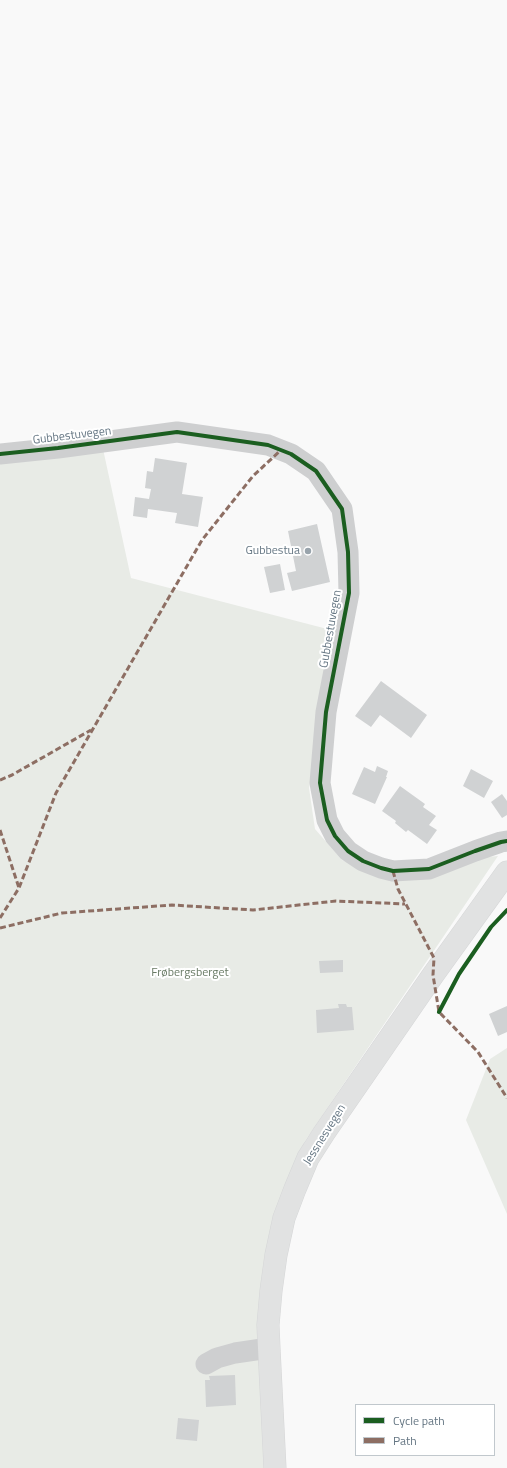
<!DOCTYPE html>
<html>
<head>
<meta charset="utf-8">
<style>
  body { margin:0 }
  #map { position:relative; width:507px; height:1468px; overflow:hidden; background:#f9f9f9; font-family:"Titillium Web",sans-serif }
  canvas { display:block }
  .legend { position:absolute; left:355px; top:1404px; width:140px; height:52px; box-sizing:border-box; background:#fff; border:1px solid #c1c8cd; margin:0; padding:5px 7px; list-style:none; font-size:12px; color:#657683 }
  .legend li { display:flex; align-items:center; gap:8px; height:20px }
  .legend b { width:20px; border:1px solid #c1c8cd }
</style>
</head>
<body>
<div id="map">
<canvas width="507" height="1468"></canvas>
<ul class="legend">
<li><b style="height:5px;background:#1b5e20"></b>Cycle path</li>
<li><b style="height:5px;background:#8d6e63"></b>Path</li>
</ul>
</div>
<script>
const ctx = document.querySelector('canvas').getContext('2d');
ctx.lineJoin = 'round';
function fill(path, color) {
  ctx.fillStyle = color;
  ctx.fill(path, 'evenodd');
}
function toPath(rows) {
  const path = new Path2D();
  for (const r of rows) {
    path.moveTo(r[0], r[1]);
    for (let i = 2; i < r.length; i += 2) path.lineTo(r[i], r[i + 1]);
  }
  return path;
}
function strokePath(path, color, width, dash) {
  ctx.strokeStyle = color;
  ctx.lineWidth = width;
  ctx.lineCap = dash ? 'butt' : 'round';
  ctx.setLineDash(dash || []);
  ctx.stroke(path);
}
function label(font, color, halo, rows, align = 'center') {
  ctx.font = font + ' "Titillium Web",sans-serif';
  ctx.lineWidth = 4;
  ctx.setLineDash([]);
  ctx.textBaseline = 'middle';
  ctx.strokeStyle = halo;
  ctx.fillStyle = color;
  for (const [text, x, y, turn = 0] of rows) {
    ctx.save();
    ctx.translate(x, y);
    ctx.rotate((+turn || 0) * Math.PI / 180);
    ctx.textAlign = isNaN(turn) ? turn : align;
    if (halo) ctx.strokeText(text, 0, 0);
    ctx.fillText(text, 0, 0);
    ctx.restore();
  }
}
fill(toPath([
  [103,449,131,578,335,631,309,788,315,829,342,860,382,877,478,858,498,856,305,1141,276,1211,277,1468,0,1468,0,459],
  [507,1048,507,1214,466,1120,490,1059]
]), '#e8ebe6');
fill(toPath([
  [155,458,187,463,182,494,203,497,198,527,175,523,177,513,148,509,147,518,133,516,135,497,149,499,151,489,145,488,147,471,153,472],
  [317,524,330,582,292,591,287,573,296,571,288,531],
  [280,564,285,590,270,593,264,567],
  [381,681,427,715,411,738,380,715,371,727,355,716],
  [377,766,388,771,386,777,387,777,375,804,352,794,364,767,375,772],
  [471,769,493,781,484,798,463,786],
  [400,786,425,804,423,807,436,816,429,825,437,830,427,844,408,830,406,832,395,823,396,821,382,811],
  [502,794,507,801,507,815,502,818,491,802],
  [343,960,343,972,320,973,319,961],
  [338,1004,346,1004,347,1007,352,1007,354,1030,317,1033,316,1010,339,1008],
  [507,1006,507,1032,498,1036,489,1014],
  [235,1375,236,1405,206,1407,205,1380,210,1380,209,1376],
  [178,1418,199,1420,197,1441,176,1439]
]), '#d0d2d3');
const major = toPath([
  [275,1468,269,1348,268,1325,271,1291,276,1255,284,1218,295,1189,308,1158,324,1133,433,975,507,872]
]);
strokePath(major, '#d5d6d7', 23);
strokePath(toPath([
  [0,454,58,448,177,432,268,445,291,454,316,471,342,509,348,552,349,593,326,712,320,783,327,820,335,836,348,851,363,861,381,868,393,871,429,869,475,851,501,842,507,841],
  [206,1364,217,1358,235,1353,269,1348]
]), '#cecfd0', 21);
strokePath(major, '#e1e2e2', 22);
strokePath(toPath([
  [0,780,12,775,91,730],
  [0,830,19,888],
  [393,871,398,889,434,958,433,975,439,1012,478,1052,507,1098],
  [0,918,19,888,56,793,202,540,253,476,281,450],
  [0,928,62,913,172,905,253,910,336,901,405,904]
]), '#8d6e63', 3, [6, 3]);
strokePath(toPath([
  [0,454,58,448,177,432,268,445,291,454,316,471,342,509,348,552,349,593,326,712,320,783,327,820,335,836,348,851,363,861,381,868,393,871,429,869,475,851,501,842,507,841],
  [439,1012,459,974,491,927,507,910]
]), '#1b5e20', 4);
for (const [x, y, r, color] of [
  [308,551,4,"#99a4ac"]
]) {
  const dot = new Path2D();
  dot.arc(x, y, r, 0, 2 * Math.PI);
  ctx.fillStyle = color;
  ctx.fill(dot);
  strokePath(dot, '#fff', 1.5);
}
label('12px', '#657683', '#fff', [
  ["Gubbestuvegen",72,436,-7],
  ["Gubbestuvegen",331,629,-80],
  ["Jessnesvegen",325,1135,-58]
]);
label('12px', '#657683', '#fff', [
  ["Gubbestua",300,551]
], 'right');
label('12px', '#687a64', '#fff', [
  ["Frøbergsberget",190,973]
]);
</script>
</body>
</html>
